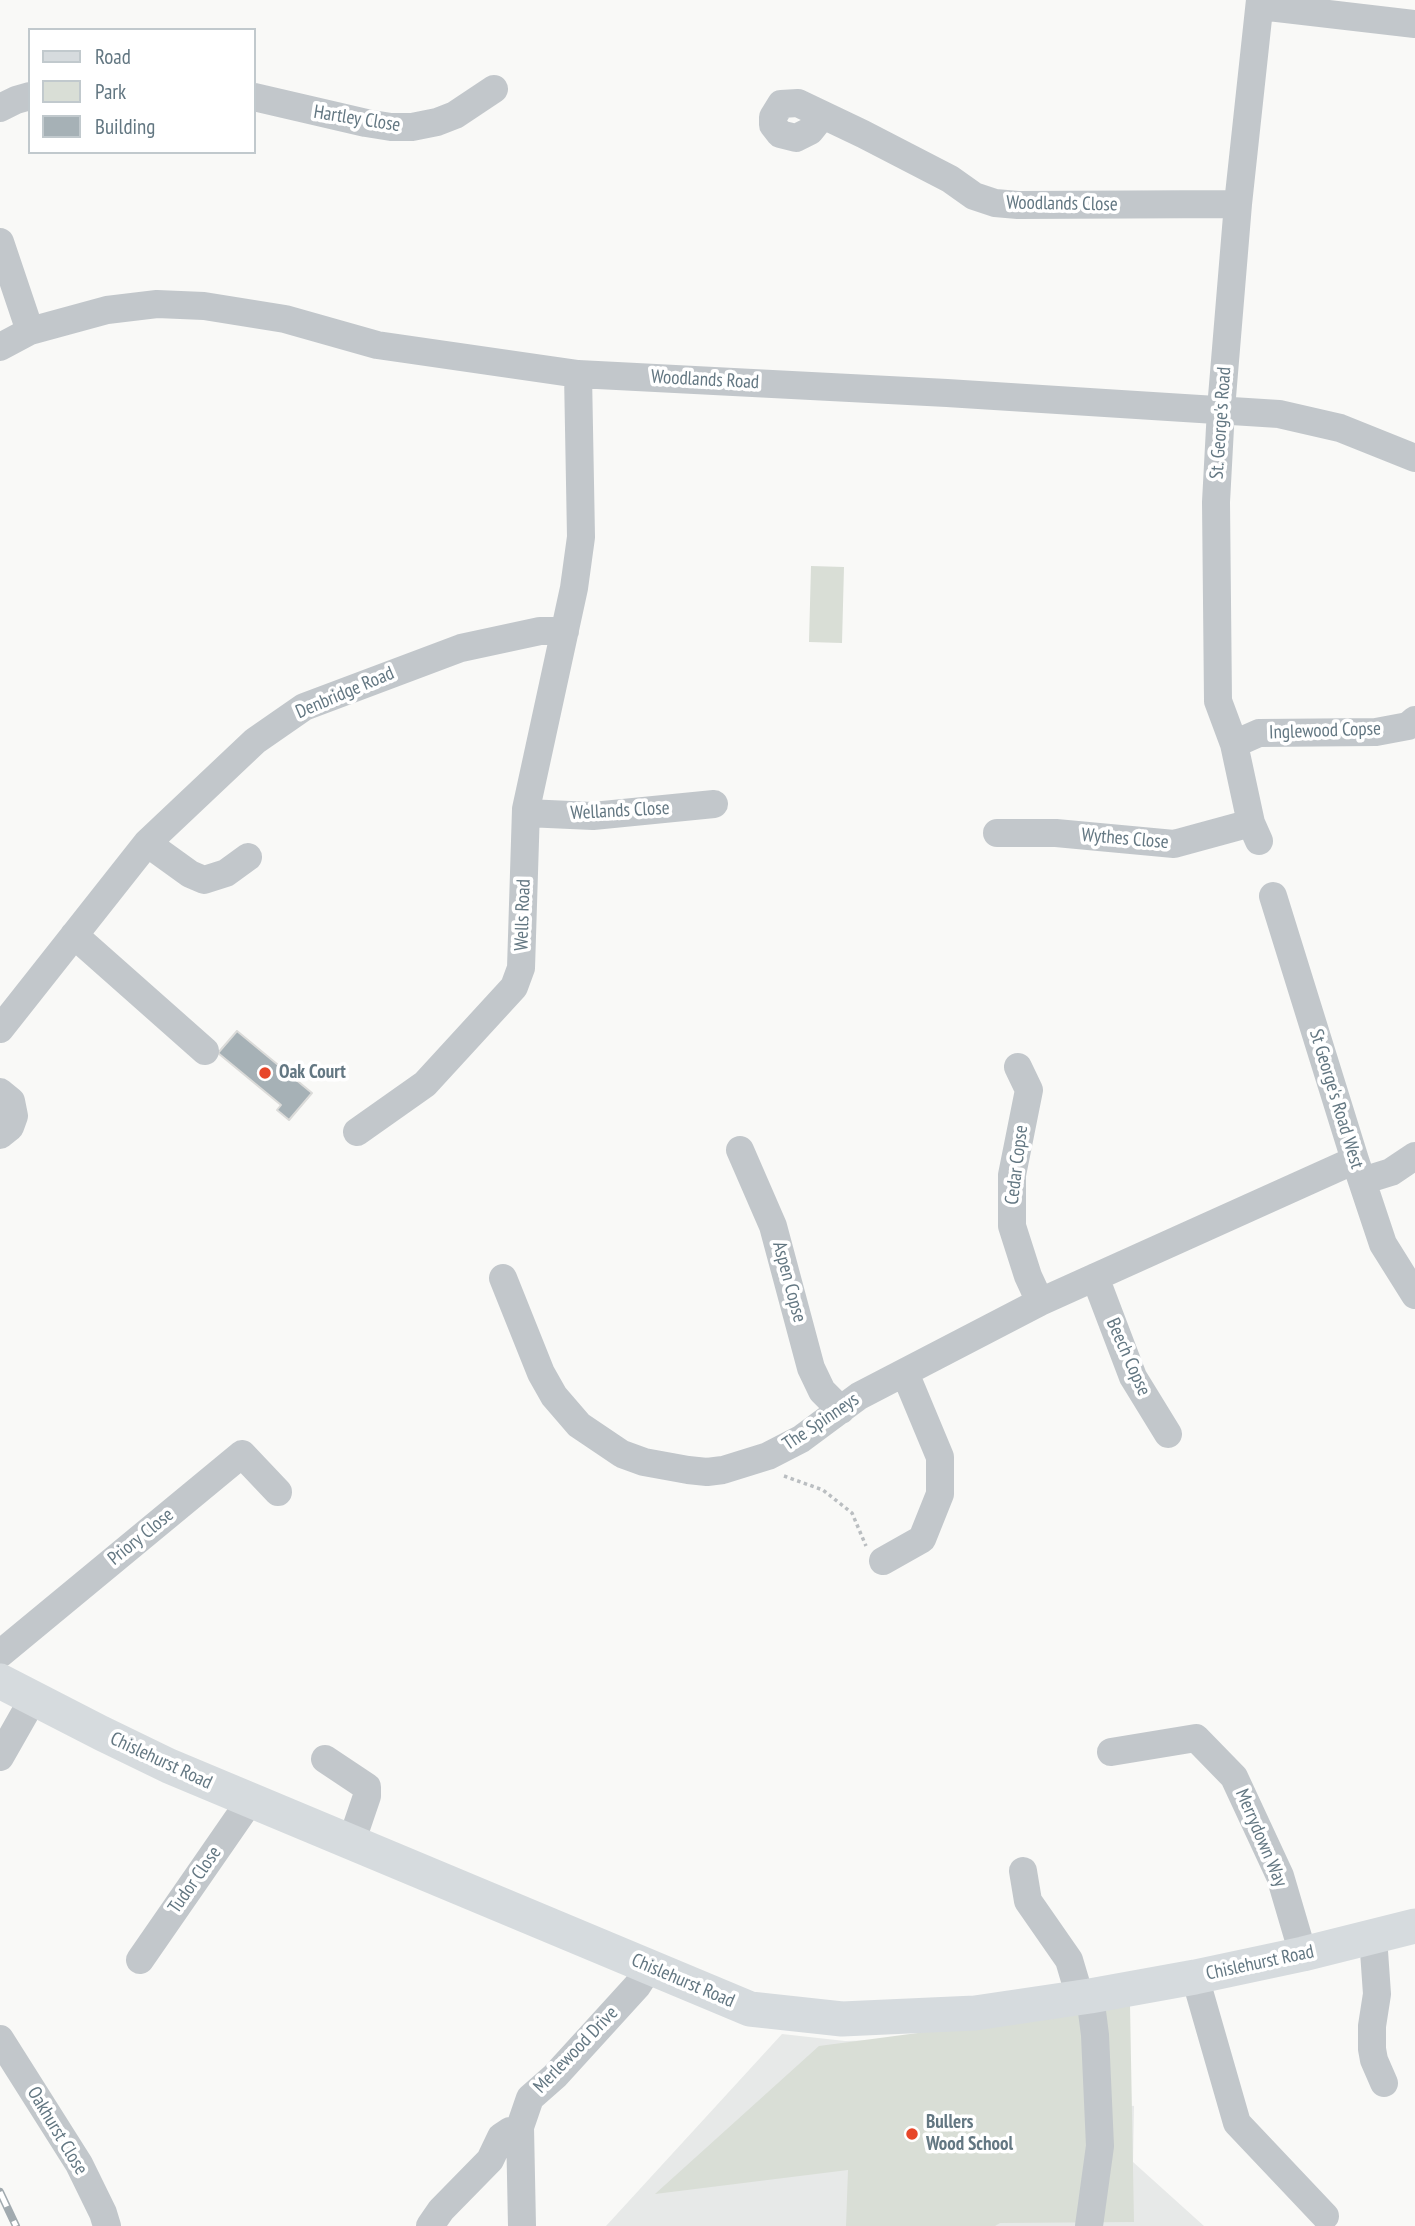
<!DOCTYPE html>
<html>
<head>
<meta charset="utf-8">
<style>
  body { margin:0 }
  #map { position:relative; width:1415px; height:2226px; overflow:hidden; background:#f9f9f7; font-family:"PT Sans Narrow",sans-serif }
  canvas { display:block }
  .legend { position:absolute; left:28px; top:28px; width:228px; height:126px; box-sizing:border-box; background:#fff; border:2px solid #c1c9cd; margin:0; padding:9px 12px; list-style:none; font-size:21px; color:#637782 }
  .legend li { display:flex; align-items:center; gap:14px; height:35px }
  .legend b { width:35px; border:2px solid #c1c9cd }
</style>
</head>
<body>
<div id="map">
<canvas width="1415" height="2226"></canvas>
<ul class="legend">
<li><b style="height:9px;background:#d6dbde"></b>Road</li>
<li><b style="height:19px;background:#d9ded6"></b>Park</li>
<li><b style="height:19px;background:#a6b1b6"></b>Building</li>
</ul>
</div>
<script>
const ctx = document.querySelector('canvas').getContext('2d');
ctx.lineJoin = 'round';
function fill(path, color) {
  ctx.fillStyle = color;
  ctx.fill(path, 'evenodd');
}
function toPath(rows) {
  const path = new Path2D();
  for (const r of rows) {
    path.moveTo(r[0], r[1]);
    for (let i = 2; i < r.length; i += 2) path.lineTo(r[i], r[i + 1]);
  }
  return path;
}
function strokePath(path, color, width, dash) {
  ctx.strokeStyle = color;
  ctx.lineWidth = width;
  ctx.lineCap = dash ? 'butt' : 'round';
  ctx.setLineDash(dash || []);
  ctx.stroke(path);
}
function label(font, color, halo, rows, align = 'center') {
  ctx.font = font + ' "PT Sans Narrow",sans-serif';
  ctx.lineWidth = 7;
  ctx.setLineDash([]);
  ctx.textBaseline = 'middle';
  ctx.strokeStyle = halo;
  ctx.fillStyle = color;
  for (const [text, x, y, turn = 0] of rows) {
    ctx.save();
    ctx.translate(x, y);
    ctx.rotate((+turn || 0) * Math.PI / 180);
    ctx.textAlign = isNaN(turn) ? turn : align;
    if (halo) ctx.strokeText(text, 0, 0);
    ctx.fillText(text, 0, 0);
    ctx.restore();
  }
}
fill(toPath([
  [782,2034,845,2041,952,2038,1102,2103,1134,2106,1133,2162,1204,2226,606,2226]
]), '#e7e9e8');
fill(toPath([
  [811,566,844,567,842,643,809,642],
  [1130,2005,1134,2222,1000,2223,995,2226,846,2226,848,2170,655,2194,819,2046]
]), '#d9ded6');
const building = toPath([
  [237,1031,312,1093,289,1120,277,1110,281,1105,218,1053,237,1031]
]);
fill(building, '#a6b1b6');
strokePath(building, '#dbdbd9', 2);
strokePath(toPath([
  [784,1476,823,1490,852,1513,866,1546]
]), '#babec1', 3.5, [3.5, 3.5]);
strokePath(toPath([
  [1260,6,1415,24],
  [254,97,366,123,391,127,412,127,437,122,455,115,494,89],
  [0,108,16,100,30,96],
  [822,116,810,131,796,138,780,134,773,125,773,117,781,104,798,103,863,134,950,179,974,196,995,203,1018,205,1238,204],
  [0,242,30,331],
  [0,347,30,331,107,310,157,304,204,306,285,319,377,345,578,374,947,393,1279,414,1340,428,1415,458],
  [1234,744,1259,733,1376,732,1408,726,1415,720],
  [526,813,593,816,714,804],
  [997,833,1056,833,1174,844,1251,823],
  [1259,841,1251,823,1234,744,1218,701,1216,502,1221,409,1238,204,1260,0],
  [147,843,190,874,204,880,226,873,248,857],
  [1273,896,1355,1160,1383,1244,1415,1295],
  [74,935,205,1051],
  [0,1029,147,843,255,741,304,707,461,648,540,631,565,631],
  [1018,1067,1029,1090,1012,1175,1012,1226,1028,1276,1040,1302],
  [0,1092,11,1101,14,1116,10,1127,0,1135],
  [357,1132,425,1084,514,987,521,968,526,809,574,588,581,537,578,374],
  [740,1150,773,1226,811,1368,822,1391,841,1410],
  [1362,1181,1391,1172,1415,1156],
  [1095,1277,1133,1377,1168,1434],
  [503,1278,541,1373,554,1396,579,1425,622,1454,644,1462,688,1470,707,1472,723,1470,768,1456,801,1439,859,1396,1040,1302,1355,1160],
  [883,1561,922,1539,940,1494,940,1457,905,1373],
  [0,1654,242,1454,278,1492],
  [1111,1752,1196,1738,1234,1777,1280,1876,1303,1954],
  [0,1757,33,1699],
  [325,1759,367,1787,367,1796,351,1843],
  [1023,1871,1028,1901,1069,1960,1080,1997],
  [1373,1937,1377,1994,1372,2026,1372,2049,1374,2060,1384,2083],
  [140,1960,250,1801],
  [1195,1977,1237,2123,1325,2216],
  [0,2039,79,2164,103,2213,107,2226],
  [430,2226,441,2210,490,2160,501,2137,510,2131,520,2132],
  [522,2226,520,2127,530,2098,555,2076,637,1986,650,1966],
  [1089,2226,1100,2146,1095,2035,1090,1996]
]), '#c2c7cb', 28);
strokePath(toPath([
  [0,1681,101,1733,169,1766,750,2009,842,2019,975,2013,1090,1996,1195,1977,1303,1954,1415,1926]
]), '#d6dbde', 35);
const rail = toPath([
  [0,2192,16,2226]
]);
strokePath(rail, '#a1aaaf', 8);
strokePath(rail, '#fff', 5, [16]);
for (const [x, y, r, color] of [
  [265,1073,7,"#e74629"],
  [912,2134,7,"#e74629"]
]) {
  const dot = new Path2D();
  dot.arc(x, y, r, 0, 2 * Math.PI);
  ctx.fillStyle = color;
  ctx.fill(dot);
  strokePath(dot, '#fff', 2.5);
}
label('19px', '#637782', '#fff', [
  ["Hartley Close",357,119,9],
  ["Woodlands Close",1062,204,1],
  ["Woodlands Road",705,380,3],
  ["St. George's Road",1221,423,-86],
  ["Denbridge Road",345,693,-23],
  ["Inglewood Copse",1325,731,-2],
  ["Wellands Close",620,811,-3],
  ["Wythes Close",1125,839,5],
  ["Wells Road",523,915,-88],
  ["St George's Road West",1336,1099,73],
  ["Cedar Copse",1017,1165,-83],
  ["Aspen Copse",789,1282,75],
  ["Beech Copse",1128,1357,66],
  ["The Spinneys",821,1422,-34],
  ["Priory Close",141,1537,-39],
  ["Chislehurst Road",161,1761,25],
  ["Merrydown Way",1261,1838,67],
  ["Tudor Close",195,1880,-55],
  ["Chislehurst Road",1260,1963,-12],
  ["Chislehurst Road",683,1981,23],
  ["Merlewood Drive",576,2050,-46],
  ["Oakhurst Close",57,2131,59]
]);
label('bold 19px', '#637782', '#fff', [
  ["Oak Court",279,1073],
  ["Bullers",926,2123],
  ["Wood School",926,2145]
], 'left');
</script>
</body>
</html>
